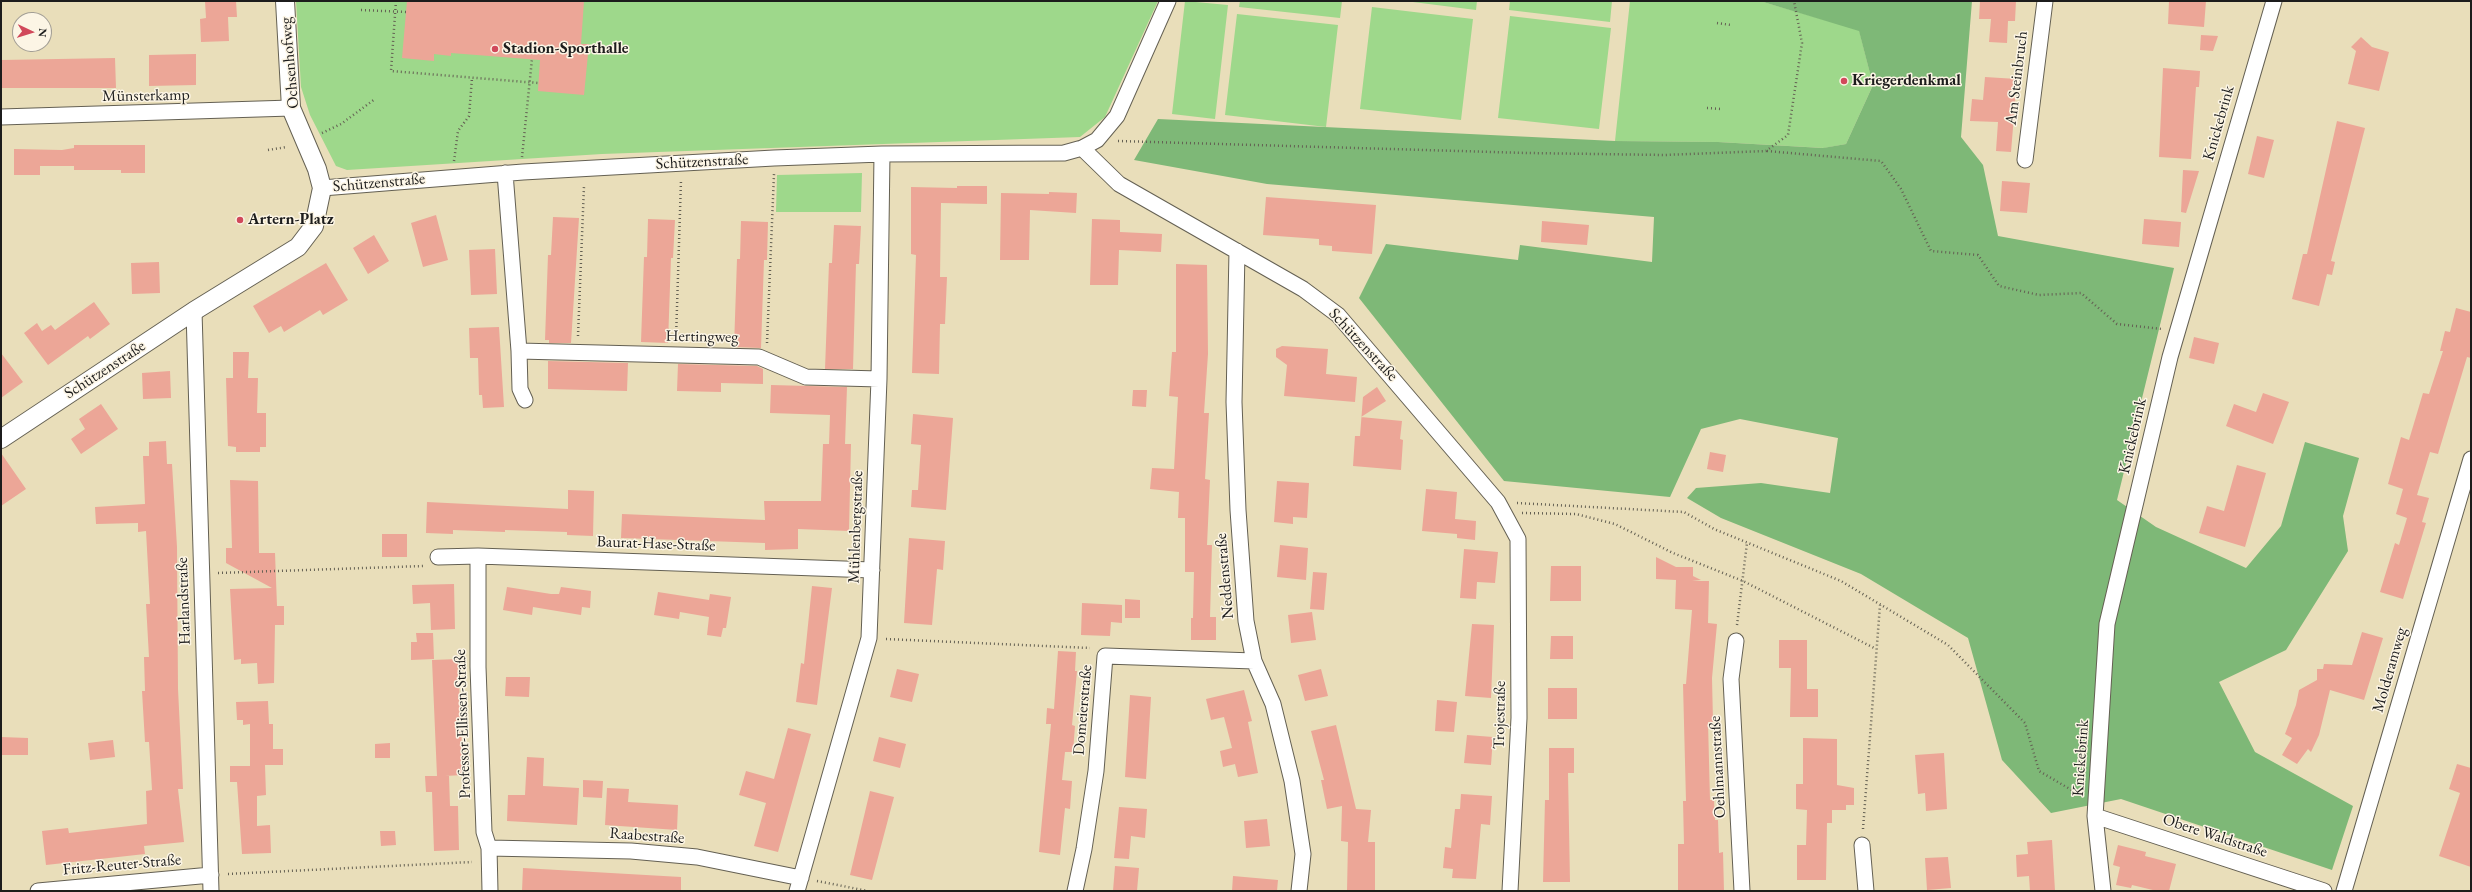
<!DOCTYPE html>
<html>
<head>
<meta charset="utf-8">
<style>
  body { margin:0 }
  #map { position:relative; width:2472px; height:892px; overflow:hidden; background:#e9deba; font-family:"EB Garamond",serif }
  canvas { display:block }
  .frame { position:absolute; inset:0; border:2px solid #1c1c1c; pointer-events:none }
  .north { position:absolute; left:12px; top:12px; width:40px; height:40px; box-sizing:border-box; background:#fcf5e5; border:1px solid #a29e95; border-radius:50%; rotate:94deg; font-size:11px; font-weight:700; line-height:16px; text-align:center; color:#1c1c1c }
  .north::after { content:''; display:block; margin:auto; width:14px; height:18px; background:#d1495b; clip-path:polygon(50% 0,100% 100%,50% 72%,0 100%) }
</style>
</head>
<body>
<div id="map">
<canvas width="2472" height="892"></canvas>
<div class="frame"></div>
<div class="north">N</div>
</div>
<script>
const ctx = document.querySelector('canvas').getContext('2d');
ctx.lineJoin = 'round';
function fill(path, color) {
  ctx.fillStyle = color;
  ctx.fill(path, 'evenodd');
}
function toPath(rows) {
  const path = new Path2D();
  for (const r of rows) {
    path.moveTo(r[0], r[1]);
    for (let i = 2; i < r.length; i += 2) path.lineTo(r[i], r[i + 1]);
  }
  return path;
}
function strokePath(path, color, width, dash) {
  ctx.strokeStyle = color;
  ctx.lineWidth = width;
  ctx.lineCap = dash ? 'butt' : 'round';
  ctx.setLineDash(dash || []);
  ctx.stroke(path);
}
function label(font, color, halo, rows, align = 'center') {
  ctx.font = font + ' "EB Garamond",serif';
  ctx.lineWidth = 3;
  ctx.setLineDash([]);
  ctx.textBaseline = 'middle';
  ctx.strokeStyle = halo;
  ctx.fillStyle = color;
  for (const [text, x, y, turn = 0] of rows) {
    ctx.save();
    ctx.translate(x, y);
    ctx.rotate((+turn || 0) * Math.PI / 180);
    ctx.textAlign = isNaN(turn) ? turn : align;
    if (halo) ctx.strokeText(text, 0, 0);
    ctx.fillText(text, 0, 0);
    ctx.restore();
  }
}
fill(toPath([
  [296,1,1158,1,1105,117,1080,137,602,154,347,170,336,166,310,115,301,87],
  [1185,1,1228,5,1215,119,1172,114],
  [1240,1,1342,1,1340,18,1239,7],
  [1405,1,1477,1,1476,10],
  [1510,1,1612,1,1610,22,1509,10],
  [1630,1,1760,1,1859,30,1873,85,1846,144,1824,148,1718,142,1615,141],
  [1372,7,1473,19,1461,120,1360,109],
  [1237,14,1338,25,1326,127,1225,115],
  [1510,16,1611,28,1599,129,1498,118],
  [862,173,861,212,776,212,777,175]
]), '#9ed88b');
fill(toPath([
  [1760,1,1972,1,1961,137,1983,165,1998,236,2174,268,2117,500,2156,527,2246,568,2281,526,2305,442,2359,458,2343,516,2348,551,2286,650,2219,682,2255,752,2353,806,2332,870,2121,799,2051,813,2002,760,1968,638,1861,574,1721,518,1687,498,1696,488,1761,483,1830,493,1838,438,1740,419,1701,429,1670,497,1504,481,1359,298,1386,244,1518,260,1520,245,1652,262,1654,217,1267,184,1134,160,1158,119,1615,141,1718,142,1823,148,1846,144,1873,85,1859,31]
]), '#7eb877');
fill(toPath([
  [205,1,236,1,237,17,228,17,229,41,201,42,200,19,206,18],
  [407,1,584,1,581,44,589,44,584,95,538,91,540,60,451,53,451,56,434,54,434,61,402,58],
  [1980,1,2016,1,2015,21,2008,21,2007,43,1989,42,1991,19,1979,19],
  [2169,1,2206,1,2204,27,2168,24],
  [2201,35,2218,36,2213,51,2200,50],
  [2361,37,2372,47,2389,52,2379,91,2348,84,2356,51,2351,47],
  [196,54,196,85,149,86,149,55],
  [115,58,116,88,1,88,1,60],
  [2163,68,2200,71,2199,87,2196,87,2191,159,2159,157],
  [1985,77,2017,79,2011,152,1996,151,1998,122,1970,121,1972,99,1983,100],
  [2337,121,2365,128,2331,261,2335,262,2332,275,2327,274,2319,306,2292,299,2303,254,2307,254],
  [2257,136,2274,140,2264,178,2248,174],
  [74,145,145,145,145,173,121,173,121,170,74,170,74,166,40,166,40,175,14,175,14,149,62,150,74,148],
  [2183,170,2199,171,2186,213,2181,212],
  [2002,181,2030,183,2027,213,2000,211],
  [957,186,987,186,987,204,941,203,940,277,947,277,945,324,940,324,939,374,912,373,916,255,911,254,911,187,957,188],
  [1049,192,1077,193,1076,213,1030,210,1029,260,1000,260,1001,193,1049,194],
  [1266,197,1376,205,1372,254,1332,251,1332,246,1319,245,1319,239,1263,235],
  [436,215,448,260,423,267,411,223],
  [553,217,579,218,571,343,549,343,549,340,545,340,548,255,551,255],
  [648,219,675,220,673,258,671,258,668,343,641,342,644,257,647,257],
  [1092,219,1120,220,1120,232,1162,234,1161,252,1119,250,1118,285,1090,285],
  [2144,219,2181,222,2179,247,2142,244],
  [741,221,768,222,767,260,764,260,761,348,734,347,737,259,740,259],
  [1542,221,1589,225,1587,245,1541,242],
  [834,225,861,226,859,264,856,264,853,369,825,369,829,263,832,263],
  [374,235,389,261,368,274,353,248],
  [495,249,497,294,471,295,469,250],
  [159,262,160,293,132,294,131,263],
  [326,263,348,300,323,315,320,310,284,332,281,326,269,333,253,306],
  [1176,264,1207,265,1208,354,1204,413,1209,413,1205,479,1210,480,1207,545,1212,545,1210,617,1216,617,1216,640,1191,640,1191,618,1193,618,1194,572,1185,572,1185,518,1178,518,1179,492,1150,489,1152,468,1174,469,1178,397,1169,396,1172,352,1176,352],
  [94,302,110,324,90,339,88,336,48,365,24,333,37,323,42,331,51,325,55,330],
  [2456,308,2471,312,2471,358,2467,357,2438,454,2430,452,2417,495,2429,498,2422,522,2426,523,2403,599,2380,592,2395,543,2399,545,2407,518,2396,514,2403,489,2388,484,2401,437,2409,440,2423,393,2429,394,2443,351,2440,351,2445,331,2450,332],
  [499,327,504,407,483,408,482,395,479,395,478,358,470,358,469,328],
  [2194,337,2219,343,2214,364,2189,358],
  [1282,346,1328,349,1326,374,1357,377,1355,402,1284,396,1287,365,1276,357,1276,349],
  [233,352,249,352,248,378,258,378,257,413,266,413,266,447,260,447,260,452,236,452,236,447,228,446,226,378,233,378],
  [1,353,23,382,1,398],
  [548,361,628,363,627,391,548,389],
  [678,364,757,366,763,369,763,384,721,383,721,392,677,391],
  [170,371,171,398,143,399,142,373],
  [771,385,847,387,845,444,851,444,849,531,798,529,798,549,765,550,765,543,621,538,622,514,765,520,764,501,821,501,823,444,829,444,830,415,770,413],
  [1377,387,1386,401,1361,417,1402,421,1400,439,1403,440,1401,470,1353,466,1355,436,1360,436,1363,397],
  [1133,390,1147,390,1146,407,1132,406],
  [2263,393,2289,402,2273,444,2226,426,2234,404,2256,412],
  [101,404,118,429,81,454,71,439,85,429,79,419],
  [913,414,953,418,946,510,911,507,912,490,918,490,921,445,911,444],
  [166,441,167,464,172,464,177,547,178,689,183,789,178,789,184,842,144,846,145,854,46,865,42,831,68,828,69,833,147,824,146,791,152,790,149,742,145,742,142,691,145,691,144,657,149,657,146,604,150,604,146,531,138,532,138,523,96,524,95,507,145,504,143,456,149,456,149,442],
  [1710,452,1726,455,1723,472,1707,469],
  [1,453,26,489,1,506],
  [2237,465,2266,473,2245,547,2199,533,2207,506,2224,511],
  [230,480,258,481,259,553,275,553,277,606,284,606,284,625,275,625,274,683,258,684,257,663,241,664,241,659,234,660,230,589,272,588,226,563,226,548,232,548],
  [1277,481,1309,483,1307,518,1293,517,1293,524,1274,522],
  [1426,489,1457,492,1455,519,1476,521,1475,540,1457,538,1457,534,1422,531],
  [568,490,594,491,593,536,567,535,567,532,505,530,505,532,453,530,453,534,426,533,427,502,568,509],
  [382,534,407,534,407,557,382,557],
  [909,538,945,541,943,570,937,569,932,625,904,623],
  [1280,545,1308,548,1306,580,1277,577],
  [1464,549,1498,552,1495,583,1477,582,1476,599,1460,598],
  [1656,557,1676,567,1693,567,1693,576,1701,580,1692,581,1709,581,1708,623,1717,624,1712,678,1713,722,1708,722,1710,800,1714,800,1715,820,1718,820,1719,853,1723,852,1724,891,1678,891,1678,844,1684,844,1683,801,1686,801,1683,684,1686,684,1692,610,1675,609,1676,580,1656,579],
  [1551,566,1581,566,1581,601,1550,601],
  [1313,572,1327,573,1324,610,1310,609],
  [454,584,455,629,431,630,430,603,413,604,412,585],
  [812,586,832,588,817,705,796,702,801,663,804,664],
  [507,587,551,594,559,594,561,587,591,591,590,608,582,607,581,615,533,607,532,615,503,610],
  [658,592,709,600,710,594,731,597,726,628,723,628,721,637,707,635,709,617,680,612,679,619,654,615],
  [1125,599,1140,600,1140,618,1125,618],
  [1082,603,1122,605,1122,623,1111,622,1110,636,1081,635],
  [1312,612,1316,640,1291,643,1288,615],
  [1472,624,1494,625,1491,698,1465,696],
  [2362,632,2383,638,2364,700,2330,690,2319,735,2311,752,2308,749,2297,764,2282,755,2292,738,2285,734,2296,705,2299,690,2317,680,2317,669,2323,669,2324,664,2352,665],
  [416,633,433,633,434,659,411,660,411,642,417,642],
  [1551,636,1573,636,1573,659,1550,659],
  [1779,640,1807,640,1807,689,1818,689,1818,717,1790,717,1791,668,1779,668],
  [1058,651,1076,652,1075,671,1077,671,1072,725,1075,726,1073,752,1065,752,1062,780,1072,781,1070,809,1065,808,1060,855,1039,852,1051,724,1046,724,1047,708,1054,709],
  [458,659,463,775,445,776,449,776,450,806,458,806,459,850,434,851,432,792,426,792,425,776,437,776,432,660],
  [897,669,919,674,912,702,890,697],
  [1321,669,1328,696,1305,701,1298,675],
  [506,677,530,677,529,697,505,696],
  [1548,688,1577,688,1577,719,1548,719],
  [1244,690,1252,721,1248,722,1258,773,1238,777,1235,764,1223,767,1220,751,1232,748,1224,717,1211,720,1206,699],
  [1130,695,1151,697,1146,779,1125,777],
  [1437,700,1457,702,1454,732,1435,731],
  [268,701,269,724,273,724,273,749,283,749,283,765,265,765,266,795,257,796,257,826,270,825,271,853,242,854,237,782,230,782,230,766,250,766,250,724,243,725,243,720,237,720,236,702],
  [1336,725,1356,809,1371,810,1368,842,1375,842,1375,891,1347,891,1348,842,1341,841,1342,806,1327,809,1321,780,1324,780,1311,731],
  [788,728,811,734,778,852,754,846,766,803,739,795,746,771,774,779],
  [1467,735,1493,737,1491,765,1464,763],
  [1,737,28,738,28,755,1,755],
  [879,737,906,744,900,768,873,761],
  [1803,738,1837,739,1837,785,1854,788,1854,805,1846,805,1846,810,1832,810,1832,823,1827,823,1826,880,1797,880,1797,845,1806,845,1807,810,1796,809,1796,784,1803,784],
  [113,740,115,757,90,760,88,743],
  [390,743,390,758,375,758,375,744],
  [1549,748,1574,748,1574,773,1568,773,1570,882,1543,882,1545,800,1549,800],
  [1944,753,1947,809,1926,811,1925,793,1918,794,1915,755],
  [527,757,544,758,543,786,579,788,577,825,507,821,508,795,525,795],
  [2457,764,2471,768,2471,867,2439,856,2460,793,2449,789],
  [583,780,603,781,602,798,583,797],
  [607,788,629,789,628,802,678,805,677,830,605,825],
  [870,791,894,797,872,880,850,875],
  [1461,794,1492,796,1490,825,1481,824,1476,879,1452,878,1453,869,1443,868,1445,847,1451,848,1455,809,1460,809],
  [1119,807,1147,809,1145,838,1131,836,1129,859,1114,858],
  [1267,819,1270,846,1246,848,1244,821],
  [380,831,395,831,396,845,381,846],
  [2052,840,2055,891,2030,891,2029,876,2017,877,2016,855,2028,854,2027,842],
  [2118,845,2146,852,2145,856,2176,864,2169,891,2157,891,2132,885,2131,888,2116,885,2120,867,2113,865],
  [1948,857,1951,888,1927,890,1925,858],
  [1115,866,1139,868,1137,891,1113,891],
  [523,868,681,877,681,891,522,891],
  [1233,876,1278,880,1277,891,1232,891]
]), '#eca697');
const minor = toPath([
  [1,117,291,108],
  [1082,148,1119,184,1303,289,1338,315,1498,502,1518,539,1519,718,1510,891],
  [2025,160,2045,1],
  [505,173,519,351,759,357,806,377,879,379],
  [322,188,523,172,774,158,882,154,1064,153,1082,148,1097,140,1117,116,1168,1],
  [1237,251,1234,402,1238,510,1246,621,1254,661,1273,704,1292,781,1303,854,1299,891],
  [194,311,211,891],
  [519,351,520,389,525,400],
  [478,556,478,667,484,832,489,848,490,891],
  [438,557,478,556,872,570],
  [1736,641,1731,679,1742,891],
  [2095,816,2324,891],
  [1862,845,1866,891],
  [489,848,631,851,697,857,801,878],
  [38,891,211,875],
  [797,891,869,638,879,379,882,154],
  [1075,891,1084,849,1096,771,1105,656,1254,661],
  [2103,891,2095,816,2107,624,2170,357,2274,1],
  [2344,891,2471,459]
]);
const tertiary = toPath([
  [1,439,194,311,298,247,314,226,322,188,317,169,291,108,285,1]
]);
strokePath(minor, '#646053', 17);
strokePath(tertiary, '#646053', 20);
strokePath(toPath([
  [396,1,391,71,538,83],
  [361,10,406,12],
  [1717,23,1731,25],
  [1707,108,1721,109],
  [322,133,341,124,375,99],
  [1118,141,1527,153,1664,155,1766,151,1788,135,1802,43,1794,1],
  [268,150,287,147],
  [1767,151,1881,161,1901,189,1931,251,1978,255,1999,286,2039,295,2081,293,2117,324,2162,329],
  [522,157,532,59],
  [454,161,458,131,469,116,472,78],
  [578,336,584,186],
  [676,339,681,180],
  [767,343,774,174],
  [1517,503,1684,512,1714,529,1841,581,1948,645,2025,723,2039,771,2075,792,2081,790],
  [1522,513,1576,514,1615,524,1673,553,1743,581,1876,649],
  [218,573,424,566],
  [1737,625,1747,543],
  [886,639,1090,648],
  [1863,829,1880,605],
  [228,874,472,862],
  [817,881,868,891]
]), '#646053', 2.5, [1, 3]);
strokePath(minor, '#fff', 15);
strokePath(tertiary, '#fff', 18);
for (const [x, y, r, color] of [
  [495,49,4,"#d1495b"],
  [1844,81,4,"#d1495b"],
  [240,220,4,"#d1495b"]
]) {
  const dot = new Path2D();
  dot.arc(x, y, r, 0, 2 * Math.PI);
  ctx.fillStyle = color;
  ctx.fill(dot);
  strokePath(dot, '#fcf5e5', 1.5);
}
label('bold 16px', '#1c1c1c', '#fcf5e5', [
  ["Stadion-Sporthalle",503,49],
  ["Kriegerdenkmal",1852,81],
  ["Artern-Platz",248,220]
], 'left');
label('16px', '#1c1c1c', '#fcf5e5', [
  ["Ochsenhofweg",290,63,-95],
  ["Am Steinbruch",2017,78,-83],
  ["Münsterkamp",146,96,-1],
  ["Knickebrink",2219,123,-74],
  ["Schützenstraße",702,162,-3],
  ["Schützenstraße",379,183,-5],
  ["Hertingweg",702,337,1],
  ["Schützenstraße",1363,345,47],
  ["Schützenstraße",105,370,-33],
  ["Knickebrink",2133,436,-77],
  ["Mühlenbergstraße",856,527,-88],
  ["Baurat-Hase-Straße",656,544,2],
  ["Neddenstraße",1225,576,-95],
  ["Harlandstraße",184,601,-92],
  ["Molderamweg",2390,670,-74],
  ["Domeierstraße",1083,710,-85],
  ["Trojestraße",1500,715,-89],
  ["Professor-Ellissen-Straße",463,724,-92],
  ["Knickebrink",2081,758,-86],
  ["Oehlmannstraße",1718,767,-93],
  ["Raabestraße",647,836,4],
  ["Obere Waldstraße",2215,836,18],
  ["Fritz-Reuter-Straße",122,865,-5]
]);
</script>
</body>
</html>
